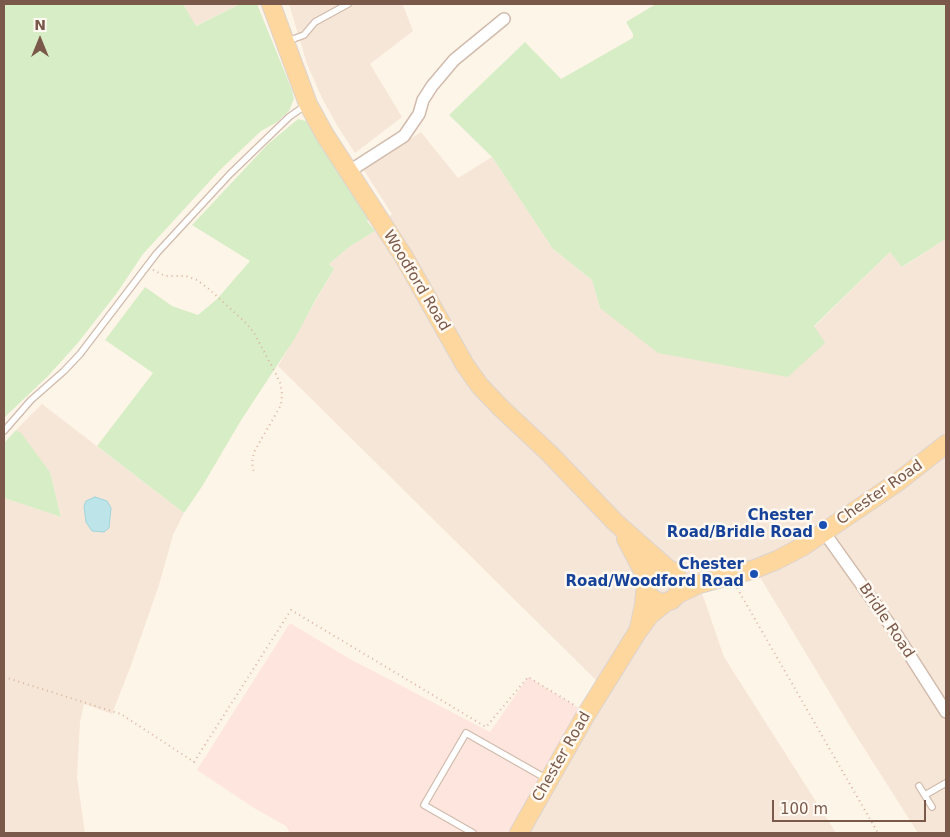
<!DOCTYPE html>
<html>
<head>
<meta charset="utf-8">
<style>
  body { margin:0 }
  #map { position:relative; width:950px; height:837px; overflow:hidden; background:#fef5e9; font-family:"DejaVu Sans",sans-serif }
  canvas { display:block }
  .frame { position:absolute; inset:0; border:5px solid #7a594a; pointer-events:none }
  .north { position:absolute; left:15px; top:15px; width:50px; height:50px; -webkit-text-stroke:4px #fff9f1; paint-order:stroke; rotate:0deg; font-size:14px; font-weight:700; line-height:20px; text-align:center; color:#7a594a }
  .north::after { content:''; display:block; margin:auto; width:18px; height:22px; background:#7a594a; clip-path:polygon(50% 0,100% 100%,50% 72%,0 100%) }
  .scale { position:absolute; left:772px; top:800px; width:154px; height:22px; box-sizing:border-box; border:2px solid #7a594a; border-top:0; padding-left:6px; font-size:15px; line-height:18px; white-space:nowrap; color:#7a594a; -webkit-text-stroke:4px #fff9f1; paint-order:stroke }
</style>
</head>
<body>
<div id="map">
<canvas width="950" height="837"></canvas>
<div class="frame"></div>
<div class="north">N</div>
<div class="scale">100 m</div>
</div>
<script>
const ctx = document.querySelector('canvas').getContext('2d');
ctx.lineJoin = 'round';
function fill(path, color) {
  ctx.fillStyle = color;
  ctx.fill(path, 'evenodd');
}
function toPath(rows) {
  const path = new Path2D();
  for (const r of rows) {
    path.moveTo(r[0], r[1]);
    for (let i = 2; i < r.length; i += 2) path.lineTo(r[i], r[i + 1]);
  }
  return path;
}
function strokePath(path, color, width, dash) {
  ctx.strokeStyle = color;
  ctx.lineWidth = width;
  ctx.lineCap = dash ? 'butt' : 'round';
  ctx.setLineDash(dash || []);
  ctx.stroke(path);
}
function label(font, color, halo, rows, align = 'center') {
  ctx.font = font + ' "DejaVu Sans",sans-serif';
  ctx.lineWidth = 5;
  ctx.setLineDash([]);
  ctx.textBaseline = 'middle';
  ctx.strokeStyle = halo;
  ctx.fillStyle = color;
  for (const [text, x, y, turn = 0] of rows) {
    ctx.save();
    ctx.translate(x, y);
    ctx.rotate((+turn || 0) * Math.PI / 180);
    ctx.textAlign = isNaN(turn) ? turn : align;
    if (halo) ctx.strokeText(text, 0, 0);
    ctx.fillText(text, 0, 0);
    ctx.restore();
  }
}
fill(toPath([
  [183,4,240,4,195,26],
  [289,4,402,4,405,10,413,31,370,64,402,117,355,153,338,127,322,98,307,64],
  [421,132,458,178,492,157,553,249,592,280,600,308,814,327,890,252,903,267,944,240,946,242,946,833,918,833,848,723,755,569,699,584,724,657,836,833,525,833,603,687,278,366,334,269,329,264,349,247,375,231,392,214,363,169],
  [42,404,184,513,173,535,159,585,130,668,112,714,84,704,80,722,77,777,85,833,4,833,4,498,61,517,50,472,21,434,16,430]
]), '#f6e6d7');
fill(toPath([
  [290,623,350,659,490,732,528,677,582,710,512,833,290,833,286,826,254,808,197,770]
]), '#fee5dd');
fill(toPath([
  [4,4,183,4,196,26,240,4,257,4,292,90,294,99,289,111,277,122,261,131,220,170,143,254,117,293,77,344,48,376,4,418],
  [656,4,946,4,946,242,944,240,902,267,890,252,814,326,825,343,788,377,658,353,600,308,592,280,553,249,492,157,449,115,525,42,561,79,631,39,633,37,633,34,626,22],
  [298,119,306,121,369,218,367,221,375,231,349,247,329,264,334,269,315,301,295,338,240,422,203,485,184,513,97,446,153,373,105,340,145,287,172,306,198,315,217,299,250,261,192,225,268,144],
  [16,430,21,433,50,472,61,517,4,498,4,443]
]), '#d7edc6');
const water = toPath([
  [95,497,107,501,111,508,109,528,104,532,92,531,86,522,84,506,86,501,95,497]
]);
fill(water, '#bce4e9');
strokePath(water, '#a1d5db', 1);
const lane = toPath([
  [288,41,304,35,315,22,348,4],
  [4,431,31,400,64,371,80,354,157,253,230,174,289,117,306,105],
  [919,786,932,807],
  [925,795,946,783],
  [473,833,424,805,466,733,547,779]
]);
const street = toPath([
  [348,172,404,136,419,114,423,100,432,86,454,60,504,19],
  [824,532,893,629,946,712]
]);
const primary = toPath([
  [271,4,308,104,325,135,404,257,465,365,480,386,501,408,549,453,615,522,667,568],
  [626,539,642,569,646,582],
  [678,594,699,584,755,569,777,560,802,547,899,481,946,444],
  [639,628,644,605,646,582,651,573,656,570,667,568,674,572,680,582,678,594,672,600,666,602,661,603,651,598,646,589],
  [519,833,584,718,638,631,650,615,666,602]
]);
strokePath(lane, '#d1bbad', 8);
strokePath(street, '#d1bbad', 14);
strokePath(primary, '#dcd4d0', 20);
strokePath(toPath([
  [153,270,165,276,186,276,197,280,209,289,247,324,254,333,275,372,280,383,282,394,281,405,254,452,252,463,254,473],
  [737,588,878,833],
  [4,677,121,714,194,762,291,610,486,727,528,677,576,706]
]), '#dab5a1', 2, [1, 4]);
strokePath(lane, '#fff', 5.5);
strokePath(street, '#fff', 11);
strokePath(primary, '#fed79f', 18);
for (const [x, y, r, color] of [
  [823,525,5,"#1a4fb4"],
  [754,574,5,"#1a4fb4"]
]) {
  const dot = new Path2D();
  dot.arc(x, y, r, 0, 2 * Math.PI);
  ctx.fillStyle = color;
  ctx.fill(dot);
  strokePath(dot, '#fff9f1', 2);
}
label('15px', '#7a594a', '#fff9f1', [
  ["Woodford Road",416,281,59],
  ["Chester Road",880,493,-35],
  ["Bridle Road",886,621,56],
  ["Chester Road",562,757,-60]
]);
label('bold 15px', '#164399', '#fff9f1', [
  ["Chester",813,516],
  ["Road/Bridle Road",813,533],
  ["Chester",744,565],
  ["Road/Woodford Road",744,582]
], 'right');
</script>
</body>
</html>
